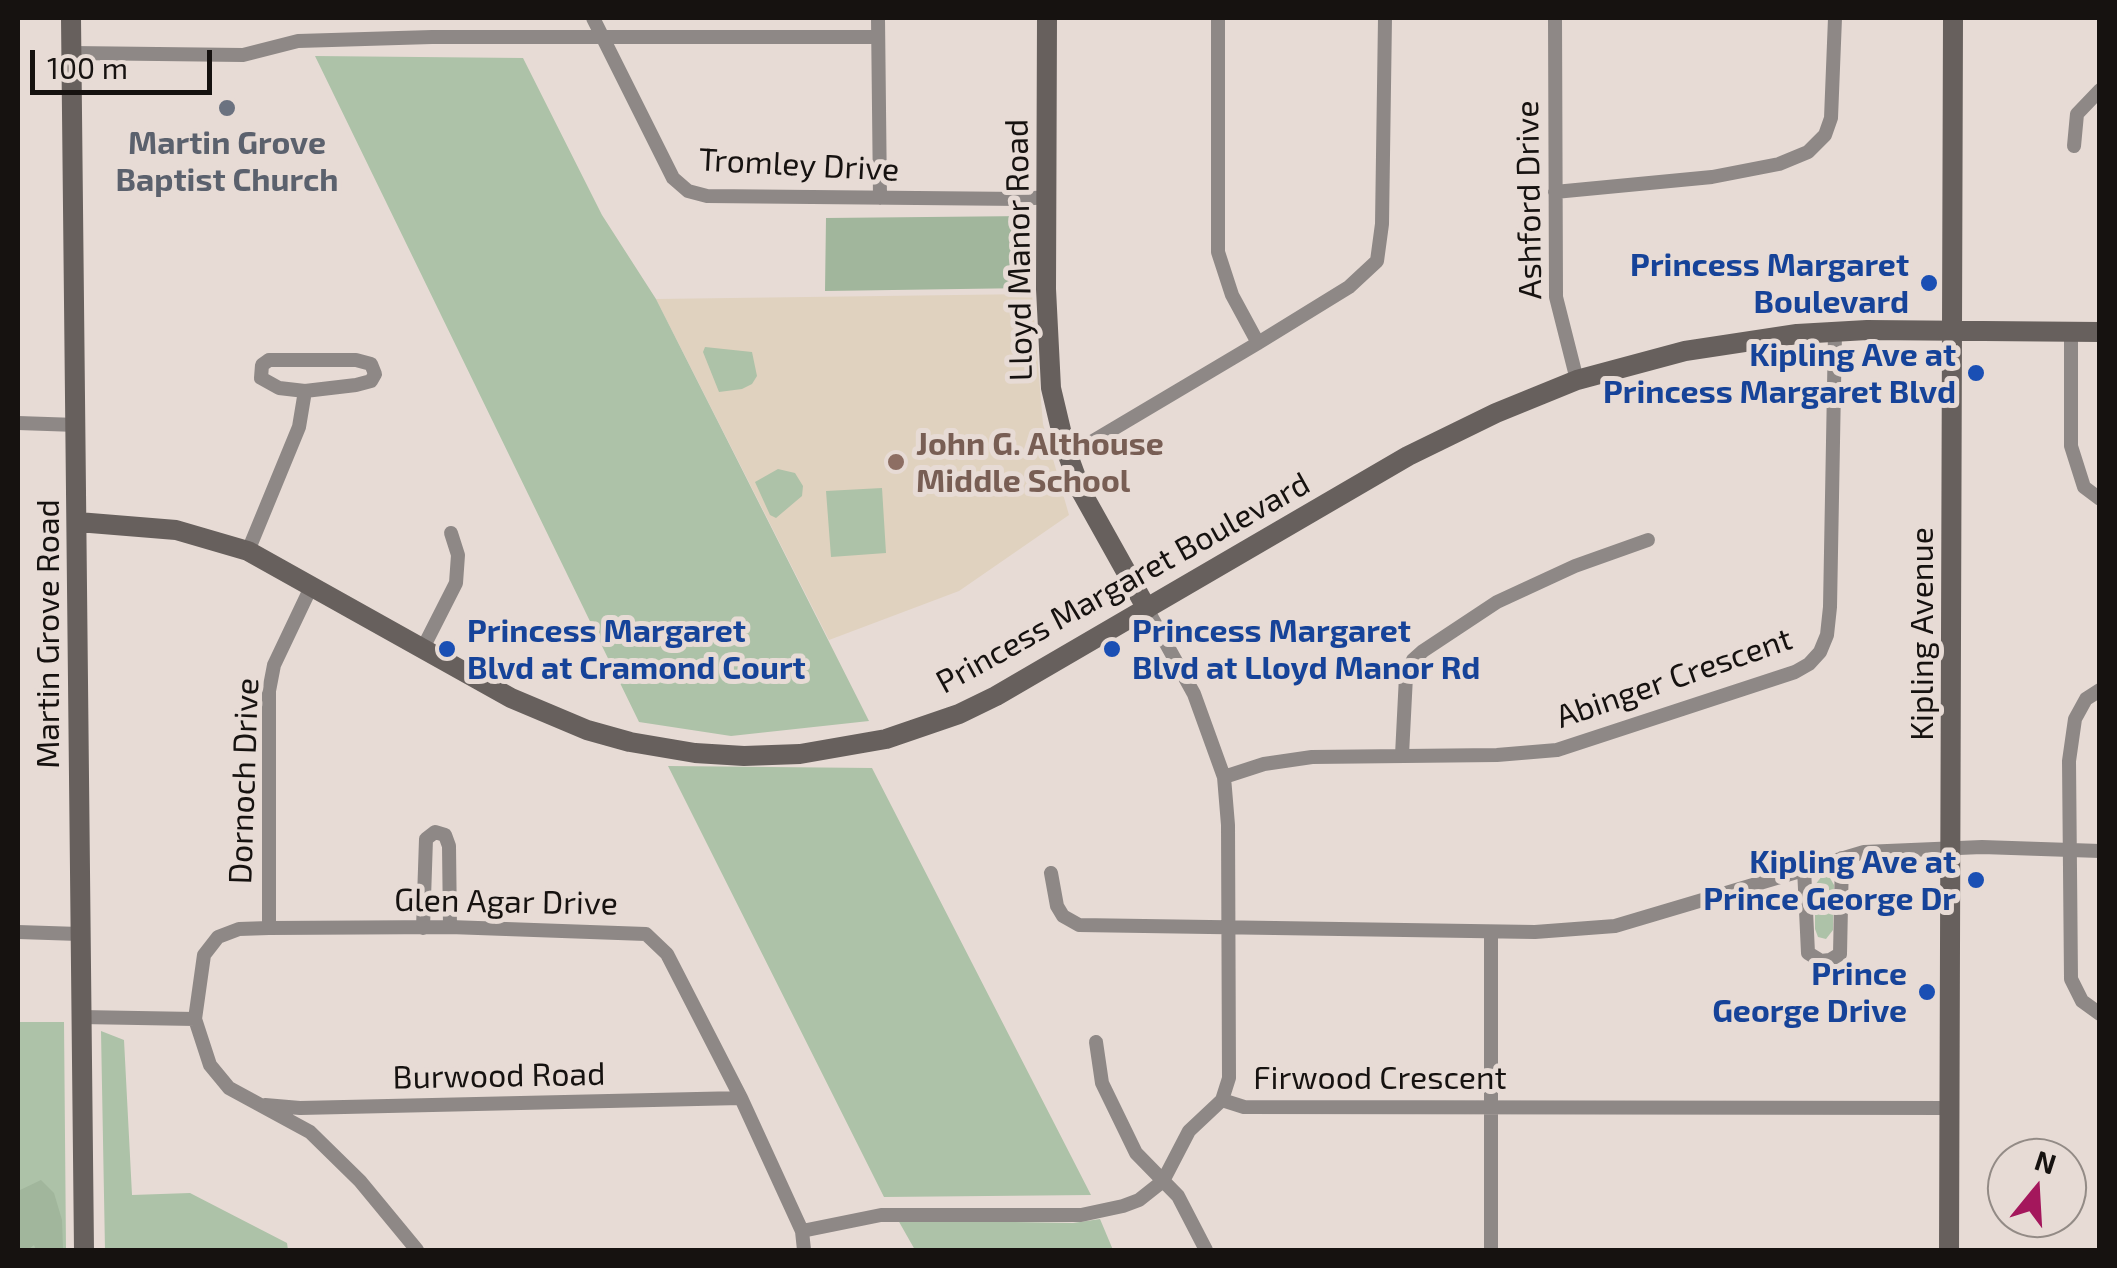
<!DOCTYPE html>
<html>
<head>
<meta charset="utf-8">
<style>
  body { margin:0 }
  #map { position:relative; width:2117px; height:1268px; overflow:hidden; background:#e7dbd5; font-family:"Exo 2",sans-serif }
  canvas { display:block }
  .frame { position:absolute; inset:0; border:20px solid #161210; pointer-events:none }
  .north { position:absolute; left:1987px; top:1138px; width:100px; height:100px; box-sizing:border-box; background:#e7dbd5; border:2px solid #938b86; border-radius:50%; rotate:18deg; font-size:28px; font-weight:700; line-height:40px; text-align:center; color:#161210 }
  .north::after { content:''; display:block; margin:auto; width:35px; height:45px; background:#a4175c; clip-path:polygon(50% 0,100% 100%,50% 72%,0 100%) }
  .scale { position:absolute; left:30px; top:50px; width:182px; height:45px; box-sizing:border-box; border:5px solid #161210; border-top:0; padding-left:12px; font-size:30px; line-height:35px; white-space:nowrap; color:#161210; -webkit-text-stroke:8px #e7dbd5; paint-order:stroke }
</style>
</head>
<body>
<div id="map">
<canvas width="2117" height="1268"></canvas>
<div class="frame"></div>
<div class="north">N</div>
<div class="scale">100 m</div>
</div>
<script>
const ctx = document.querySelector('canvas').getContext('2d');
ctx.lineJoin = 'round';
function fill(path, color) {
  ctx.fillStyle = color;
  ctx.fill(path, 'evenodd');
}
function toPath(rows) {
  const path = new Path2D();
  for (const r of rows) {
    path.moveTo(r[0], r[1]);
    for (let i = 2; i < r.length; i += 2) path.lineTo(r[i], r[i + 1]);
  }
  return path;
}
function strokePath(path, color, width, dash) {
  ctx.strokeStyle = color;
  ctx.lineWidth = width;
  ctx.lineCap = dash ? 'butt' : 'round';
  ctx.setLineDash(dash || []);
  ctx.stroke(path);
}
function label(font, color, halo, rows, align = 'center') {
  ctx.font = font + ' "Exo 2",sans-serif';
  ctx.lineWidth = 10;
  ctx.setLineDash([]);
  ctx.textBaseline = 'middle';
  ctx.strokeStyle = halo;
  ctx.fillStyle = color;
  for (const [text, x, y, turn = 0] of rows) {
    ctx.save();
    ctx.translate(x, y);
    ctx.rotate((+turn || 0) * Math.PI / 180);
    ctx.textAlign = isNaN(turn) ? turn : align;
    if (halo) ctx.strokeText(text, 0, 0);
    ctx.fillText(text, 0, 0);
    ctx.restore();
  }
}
fill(toPath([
  [1032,294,1043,424,1069,515,959,591,829,640,656,299]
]), '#e0d2bf');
fill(toPath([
  [315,56,523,58,602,215,656,299,869,721,731,736,639,722],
  [705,347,752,352,757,376,752,384,742,389,719,392,703,352],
  [778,469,795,473,803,486,802,496,776,518,770,515,755,482],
  [882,488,886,553,831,557,826,491],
  [668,766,872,768,1091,1195,884,1197],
  [1822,876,1830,878,1834,885,1833,930,1826,939,1818,937,1815,929,1815,885],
  [18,1022,64,1022,66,1250,18,1250],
  [101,1031,124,1040,132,1195,190,1193,287,1243,288,1250,105,1250],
  [1100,1219,1113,1250,915,1250,898,1220,1073,1223]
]), '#adc2a8');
fill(toPath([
  [1028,216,1028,288,825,291,826,218],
  [41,1180,54,1193,62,1220,63,1250,36,1250,34,1245,28,1250,18,1250,18,1191]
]), '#a1b69c');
strokePath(toPath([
  [593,18,673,178,688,191,707,196,1022,199,1046,197],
  [878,18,880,198],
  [1218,18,1218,252,1232,295,1258,343],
  [1555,18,1556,297,1577,380],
  [72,53,243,55,298,41,432,37,878,37],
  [2074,146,2077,114,2100,90],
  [1555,192,1712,177,1779,164,1808,152,1825,135,1831,118,1835,18],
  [2071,332,2071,446,2084,487,2100,499],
  [269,360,356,360,371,364,375,374,371,381,356,385,305,391,279,388,261,378,262,365,269,360],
  [18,423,77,425],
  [1065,447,1088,444,1258,343,1349,287,1377,261,1382,224,1385,18],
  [248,551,299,427,305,391],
  [423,648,456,583,458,555,451,533],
  [2100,690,2086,699,2075,719,2069,761,2071,979,2082,1001,2100,1014],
  [1402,755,1406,676,1413,660,1423,651,1497,602,1575,566,1648,540],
  [1224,777,1264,764,1312,757,1497,755,1557,750,1795,672,1809,664,1820,652,1827,635,1830,607,1835,332],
  [1804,868,1808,953,1821,961,1830,960,1840,954,1842,858],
  [1051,873,1057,906,1063,916,1079,925,1535,932,1615,926,1864,852,1982,847,2100,851],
  [269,928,269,691,274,665,312,585],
  [423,928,426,839,435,832,445,835,449,846,450,927],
  [18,932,79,934],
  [1491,932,1491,1250],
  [81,1017,195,1019],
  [1096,1042,1102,1083,1136,1153,1178,1196,1206,1250],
  [1222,1100,1244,1107,1951,1108],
  [265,1105,300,1108,741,1098],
  [802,1231,881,1215,1081,1215,1123,1206,1139,1200,1163,1181,1189,1131,1222,1100,1229,1078,1228,825,1224,777,1194,694,1147,609],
  [417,1250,360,1181,310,1132,229,1088,210,1065,195,1019,204,955,218,937,239,929,269,928,450,927,646,934,667,954,741,1098,802,1231,804,1250]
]), '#8e8886', 14);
strokePath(toPath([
  [71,18,84,1250],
  [1047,18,1046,289,1051,388,1065,447,1081,491,1147,609],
  [78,522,176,530,248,551,511,698,587,730,630,742,695,753,744,756,800,754,886,739,959,714,996,696,1408,456,1496,413,1577,380,1685,351,1797,334,1867,330,2100,332],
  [1949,1250,1953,18]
]), '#67605d', 20);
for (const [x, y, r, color] of [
  [227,108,10,"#6b7280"],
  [1929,283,10,"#1a4fb4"],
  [1976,373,10,"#1a4fb4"],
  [896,462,10,"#8d6e63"],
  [447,649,10,"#1a4fb4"],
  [1112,649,10,"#1a4fb4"],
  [1976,880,10,"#1a4fb4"],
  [1927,992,10,"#1a4fb4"]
]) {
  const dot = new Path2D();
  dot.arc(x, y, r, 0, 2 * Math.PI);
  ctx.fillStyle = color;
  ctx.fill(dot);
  strokePath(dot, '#e7dbd5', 4);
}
label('bold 32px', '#5b616d', '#e7dbd5', [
  ["Martin Grove",227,143],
  ["Baptist Church",227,180]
]);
label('32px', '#161210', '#e7dbd5', [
  ["Tromley Drive",799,165,3],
  ["Ashford Drive",1529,200,-91],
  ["Lloyd Manor Road",1019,250,-91],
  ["Princess Margaret Boulevard",1123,583,-29],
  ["Martin Grove Road",48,634,-90],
  ["Kipling Avenue",1922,634,-90],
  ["Abinger Crescent",1674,678,-19],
  ["Dornoch Drive",244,781,-88],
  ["Glen Agar Drive",506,902,1],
  ["Burwood Road",499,1076,-1],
  ["Firwood Crescent",1380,1078]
]);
label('bold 32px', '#164399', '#e7dbd5', [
  ["Princess Margaret",1909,265],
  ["Boulevard",1909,302],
  ["Kipling Ave at",1956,355],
  ["Princess Margaret Blvd",1956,392],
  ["Princess Margaret",467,631,"left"],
  ["Blvd at Cramond Court",467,668,"left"],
  ["Princess Margaret",1132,631,"left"],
  ["Blvd at Lloyd Manor Rd",1132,668,"left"],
  ["Kipling Ave at",1956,862],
  ["Prince George Dr",1956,899],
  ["Prince",1907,974],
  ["George Drive",1907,1011]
], 'right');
label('bold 32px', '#785e54', '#e7dbd5', [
  ["John G. Althouse",916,444],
  ["Middle School",916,481]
], 'left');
</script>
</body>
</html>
